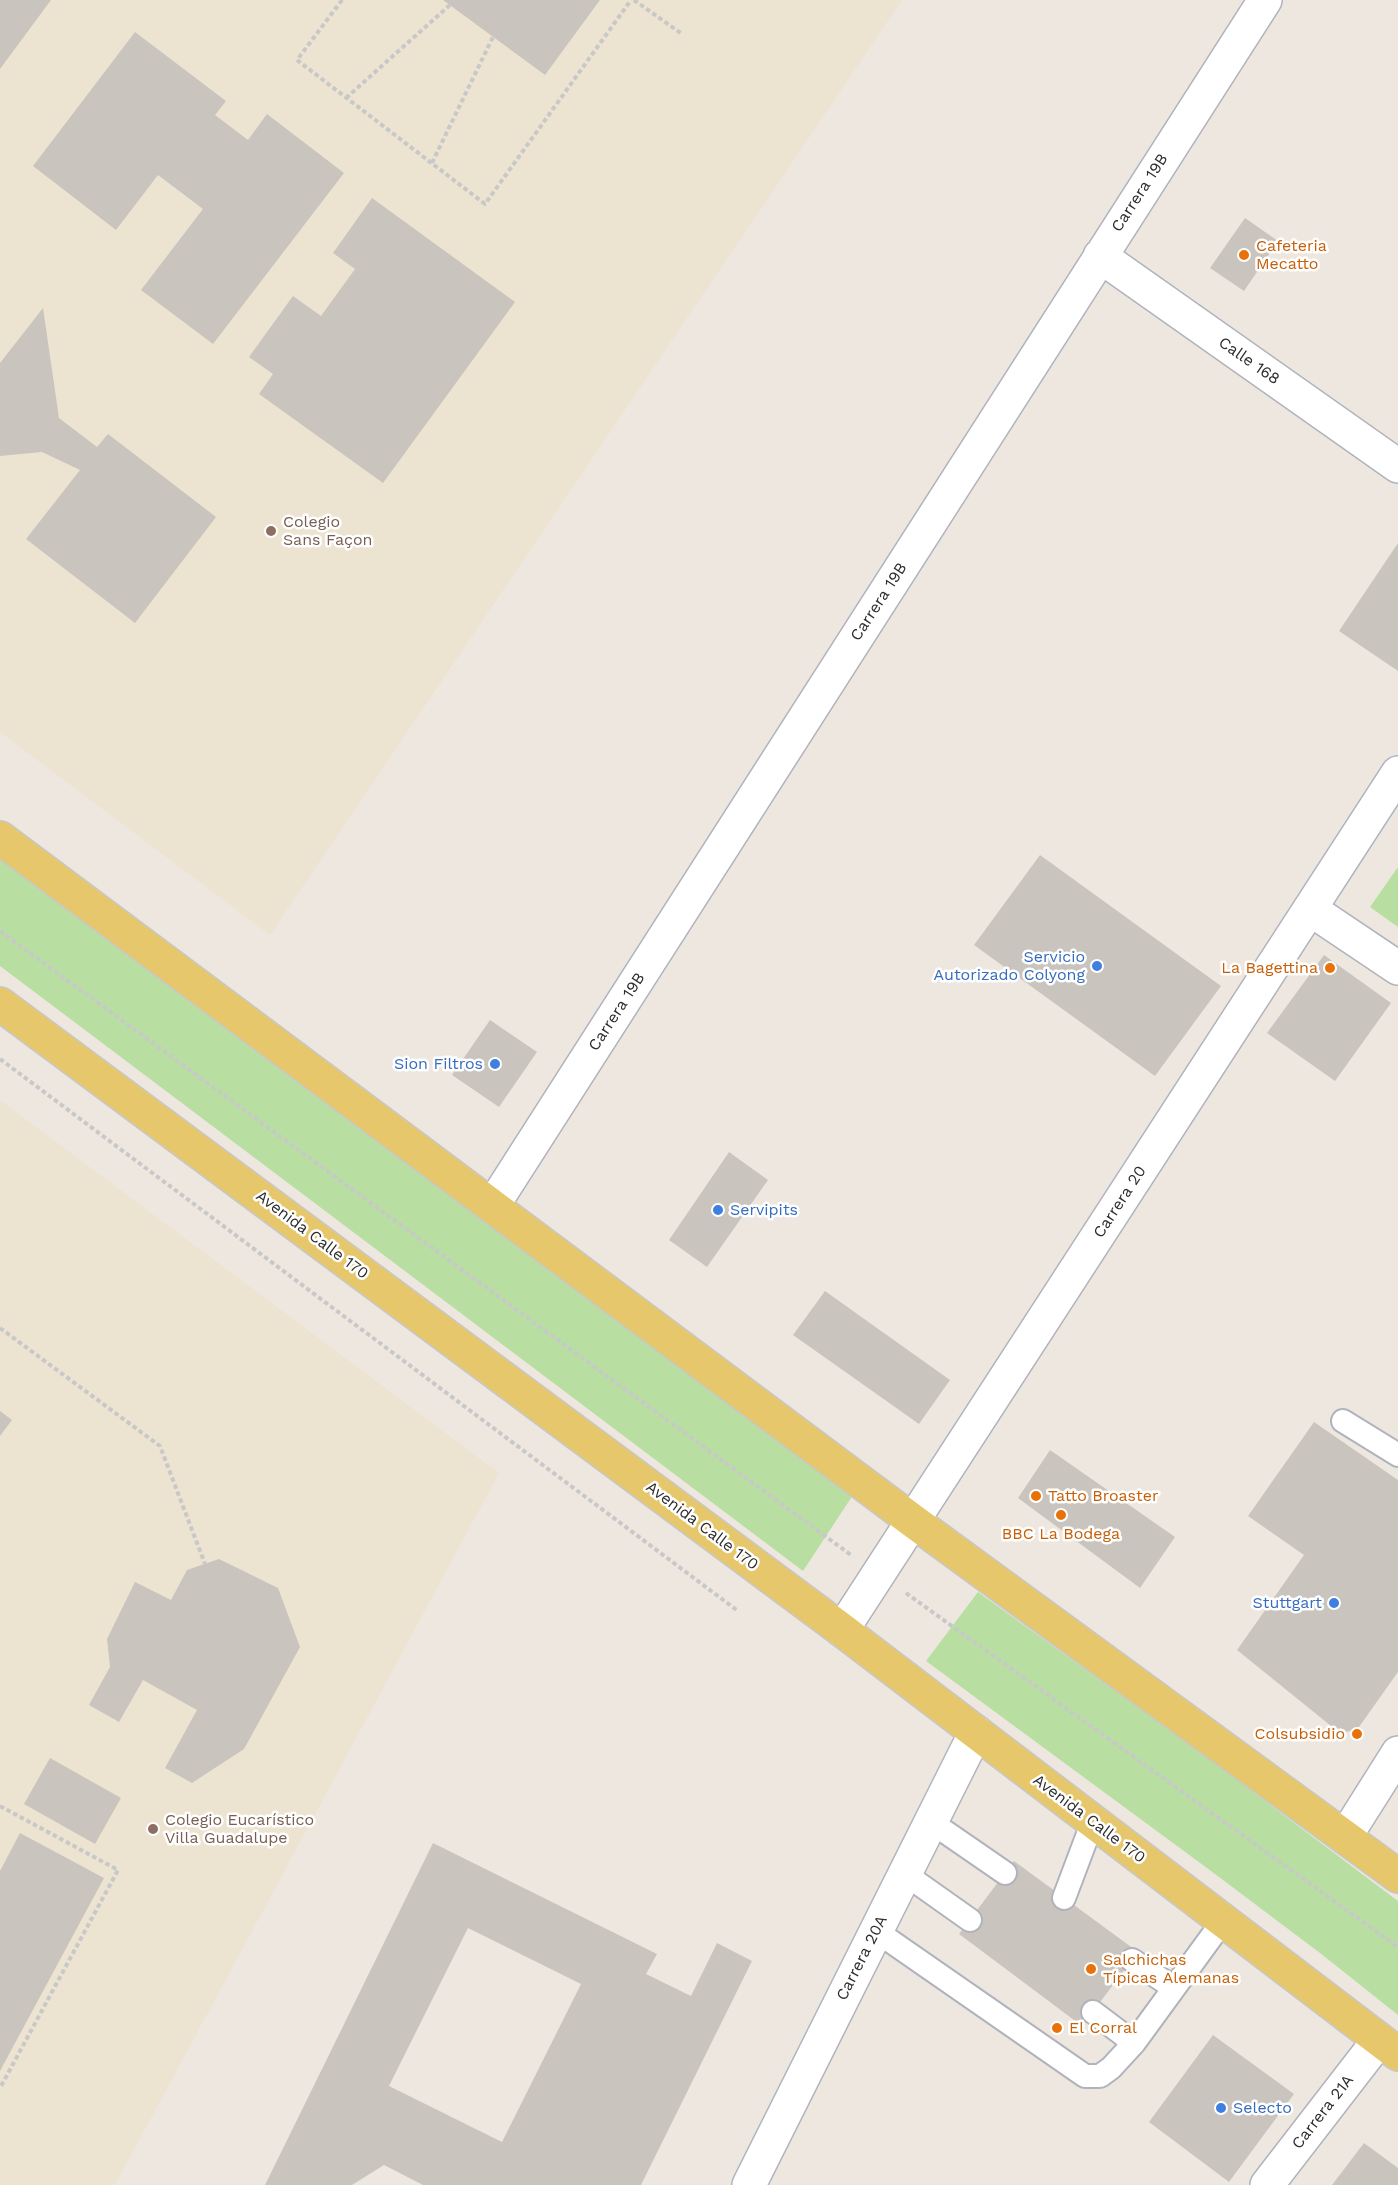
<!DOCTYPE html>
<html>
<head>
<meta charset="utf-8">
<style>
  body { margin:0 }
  canvas { display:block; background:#ede7e0 }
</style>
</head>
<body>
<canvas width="1398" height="2185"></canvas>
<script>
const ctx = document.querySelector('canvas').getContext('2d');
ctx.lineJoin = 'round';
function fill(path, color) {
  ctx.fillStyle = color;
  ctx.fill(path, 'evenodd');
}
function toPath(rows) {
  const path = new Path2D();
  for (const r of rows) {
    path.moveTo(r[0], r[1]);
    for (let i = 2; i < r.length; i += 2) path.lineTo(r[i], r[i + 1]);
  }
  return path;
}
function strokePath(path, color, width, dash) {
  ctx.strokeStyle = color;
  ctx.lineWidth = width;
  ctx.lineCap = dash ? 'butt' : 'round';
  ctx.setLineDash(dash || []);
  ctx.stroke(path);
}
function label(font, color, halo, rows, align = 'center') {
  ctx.font = font + ' "Work Sans",sans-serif';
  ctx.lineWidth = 5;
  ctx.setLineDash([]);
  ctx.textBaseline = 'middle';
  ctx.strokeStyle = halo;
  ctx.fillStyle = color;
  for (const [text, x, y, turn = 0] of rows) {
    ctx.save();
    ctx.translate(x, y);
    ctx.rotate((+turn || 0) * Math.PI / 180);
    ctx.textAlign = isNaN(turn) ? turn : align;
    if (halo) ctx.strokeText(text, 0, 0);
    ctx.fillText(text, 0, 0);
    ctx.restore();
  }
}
fill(toPath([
  [0,0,902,0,270,935,0,732],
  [0,1100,499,1473,115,2185,0,2185]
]), '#ede3d1');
fill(toPath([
  [0,859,853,1495,803,1571,0,966],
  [1398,867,1398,927,1370,907],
  [978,1592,1200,1752,1398,1901,1398,2015,1320,1953,1211,1871,926,1661]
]), '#b8dfa1');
fill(toPath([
  [0,0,51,0,0,69],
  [443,0,600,0,545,75],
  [135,32,226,101,215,115,248,140,267,114,344,173,213,344,141,290,203,209,158,175,116,230,33,166],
  [372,198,515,302,383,483,259,394,273,374,249,357,293,296,321,316,355,269,333,253],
  [1245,218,1278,241,1244,291,1210,268],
  [43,308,59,418,97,447,108,434,216,517,135,623,26,539,80,470,42,452,0,456,0,363],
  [1398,543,1398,671,1339,631],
  [1040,855,1221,986,1155,1076,974,945],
  [1324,955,1391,1003,1335,1081,1267,1033],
  [490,1020,537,1052,499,1107,452,1075],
  [729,1152,768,1180,707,1267,669,1240],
  [825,1291,950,1380,919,1424,793,1335],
  [0,1411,12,1420,0,1436],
  [1314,1422,1398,1480,1398,1672,1359,1727,1347,1732,1331,1726,1237,1650,1304,1555,1248,1516],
  [1050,1450,1175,1537,1140,1588,1018,1498],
  [219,1559,278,1588,300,1647,244,1749,192,1783,165,1768,197,1710,143,1680,119,1722,89,1705,110,1667,107,1639,135,1582,171,1600,187,1570],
  [50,1758,121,1798,95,1844,24,1804],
  [20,1833,104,1878,0,2071,0,1871],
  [433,1843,657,1954,646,1974,691,1996,717,1943,752,1961,641,2185,423,2185,384,2165,352,2185,265,2185],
  [468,1928,581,1984,502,2142,389,2086],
  [1014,1861,1138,1952,1082,2026,959,1934],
  [1213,2035,1294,2094,1229,2182,1149,2122],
  [1364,2143,1398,2168,1398,2185,1332,2185]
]), '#c9c5be');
const service = toPath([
  [1343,1421,1398,1455],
  [931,1822,1005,1873],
  [905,1874,970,1920],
  [1064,1898,1093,1821],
  [876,1931,1085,2076,1100,2076,1111,2068,1134,2043],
  [1132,1960,1174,1988],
  [1093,2012,1134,2043,1223,1921]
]);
const minor = toPath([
  [1100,256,1398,466],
  [1310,909,1398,968],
  [493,1205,1265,0],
  [749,2185,976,1732],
  [1267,2185,1379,2040]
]);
const secondary = toPath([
  [842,1630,1398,773],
  [1345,1837,1398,1753]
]);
const primary = toPath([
  [0,838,913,1521,1398,1876],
  [0,1004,842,1630,1398,2054]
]);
strokePath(service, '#b0b3bc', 26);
strokePath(minor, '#b0b3bc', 36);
strokePath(secondary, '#b0b3bc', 36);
strokePath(primary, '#c8c8c8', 36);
strokePath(toPath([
  [342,0,297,60,485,204,631,0],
  [634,0,682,34],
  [346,98,450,5],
  [432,163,493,37],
  [0,931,851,1555],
  [0,1059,738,1611],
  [0,1328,160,1446,205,1564],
  [906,1593,1398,1947],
  [0,1806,118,1870,0,2088]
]), '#c8c8c8', 4, [4.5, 3]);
strokePath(service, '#fff', 22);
strokePath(minor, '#fff', 33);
strokePath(secondary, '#fff', 33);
strokePath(primary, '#e7c76b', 33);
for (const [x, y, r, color] of [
  [1244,255,6,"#e8710a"],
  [271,531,6,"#8d6e63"],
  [1097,966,6,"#3f7fe0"],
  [1330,968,6,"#e8710a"],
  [495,1064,6,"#3f7fe0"],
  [718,1210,6,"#3f7fe0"],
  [1036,1496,6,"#e8710a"],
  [1061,1515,6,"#e8710a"],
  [1334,1603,6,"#3f7fe0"],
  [1357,1734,6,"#e8710a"],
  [153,1829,6,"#8d6e63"],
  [1091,1969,6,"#e8710a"],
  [1057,2028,6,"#e8710a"],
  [1221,2108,6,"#3f7fe0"]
]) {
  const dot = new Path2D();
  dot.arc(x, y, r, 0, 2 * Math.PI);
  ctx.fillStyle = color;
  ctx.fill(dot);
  strokePath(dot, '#fff', 2);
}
label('16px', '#2d2d2d', '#fff', [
  ["Carrera 19B",1140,193,-57],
  ["Calle 168",1249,361,35],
  ["Carrera 19B",879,602,-57],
  ["Carrera 19B",617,1012,-57],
  ["Carrera 20",1120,1202,-57],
  ["Avenida Calle 170",312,1235,37],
  ["Avenida Calle 170",702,1526,37],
  ["Avenida Calle 170",1089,1819,37],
  ["Carrera 20A",862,1958,-63],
  ["Carrera 21A",1323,2112,-52]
]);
label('16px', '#c56008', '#fff', [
  ["Cafeteria",1256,246],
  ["Mecatto",1256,264],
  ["La Bagettina",1318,968,"right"],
  ["Tatto Broaster",1048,1496],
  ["BBC La Bodega",1061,1534,"center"],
  ["Colsubsidio",1345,1734,"right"],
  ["Salchichas",1103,1960],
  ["Típicas Alemanas",1103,1978],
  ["El Corral",1069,2028]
], 'left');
label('16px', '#785e54', '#fff', [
  ["Colegio",283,522],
  ["Sans Façon",283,540],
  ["Colegio Eucarístico",165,1820],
  ["Villa Guadalupe",165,1838]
], 'left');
label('16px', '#366cbe', '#fff', [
  ["Servicio",1085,957],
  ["Autorizado Colyong",1085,975],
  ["Sion Filtros",483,1064],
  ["Servipits",730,1210,"left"],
  ["Stuttgart",1322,1603],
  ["Selecto",1233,2108,"left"]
], 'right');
</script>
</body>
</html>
